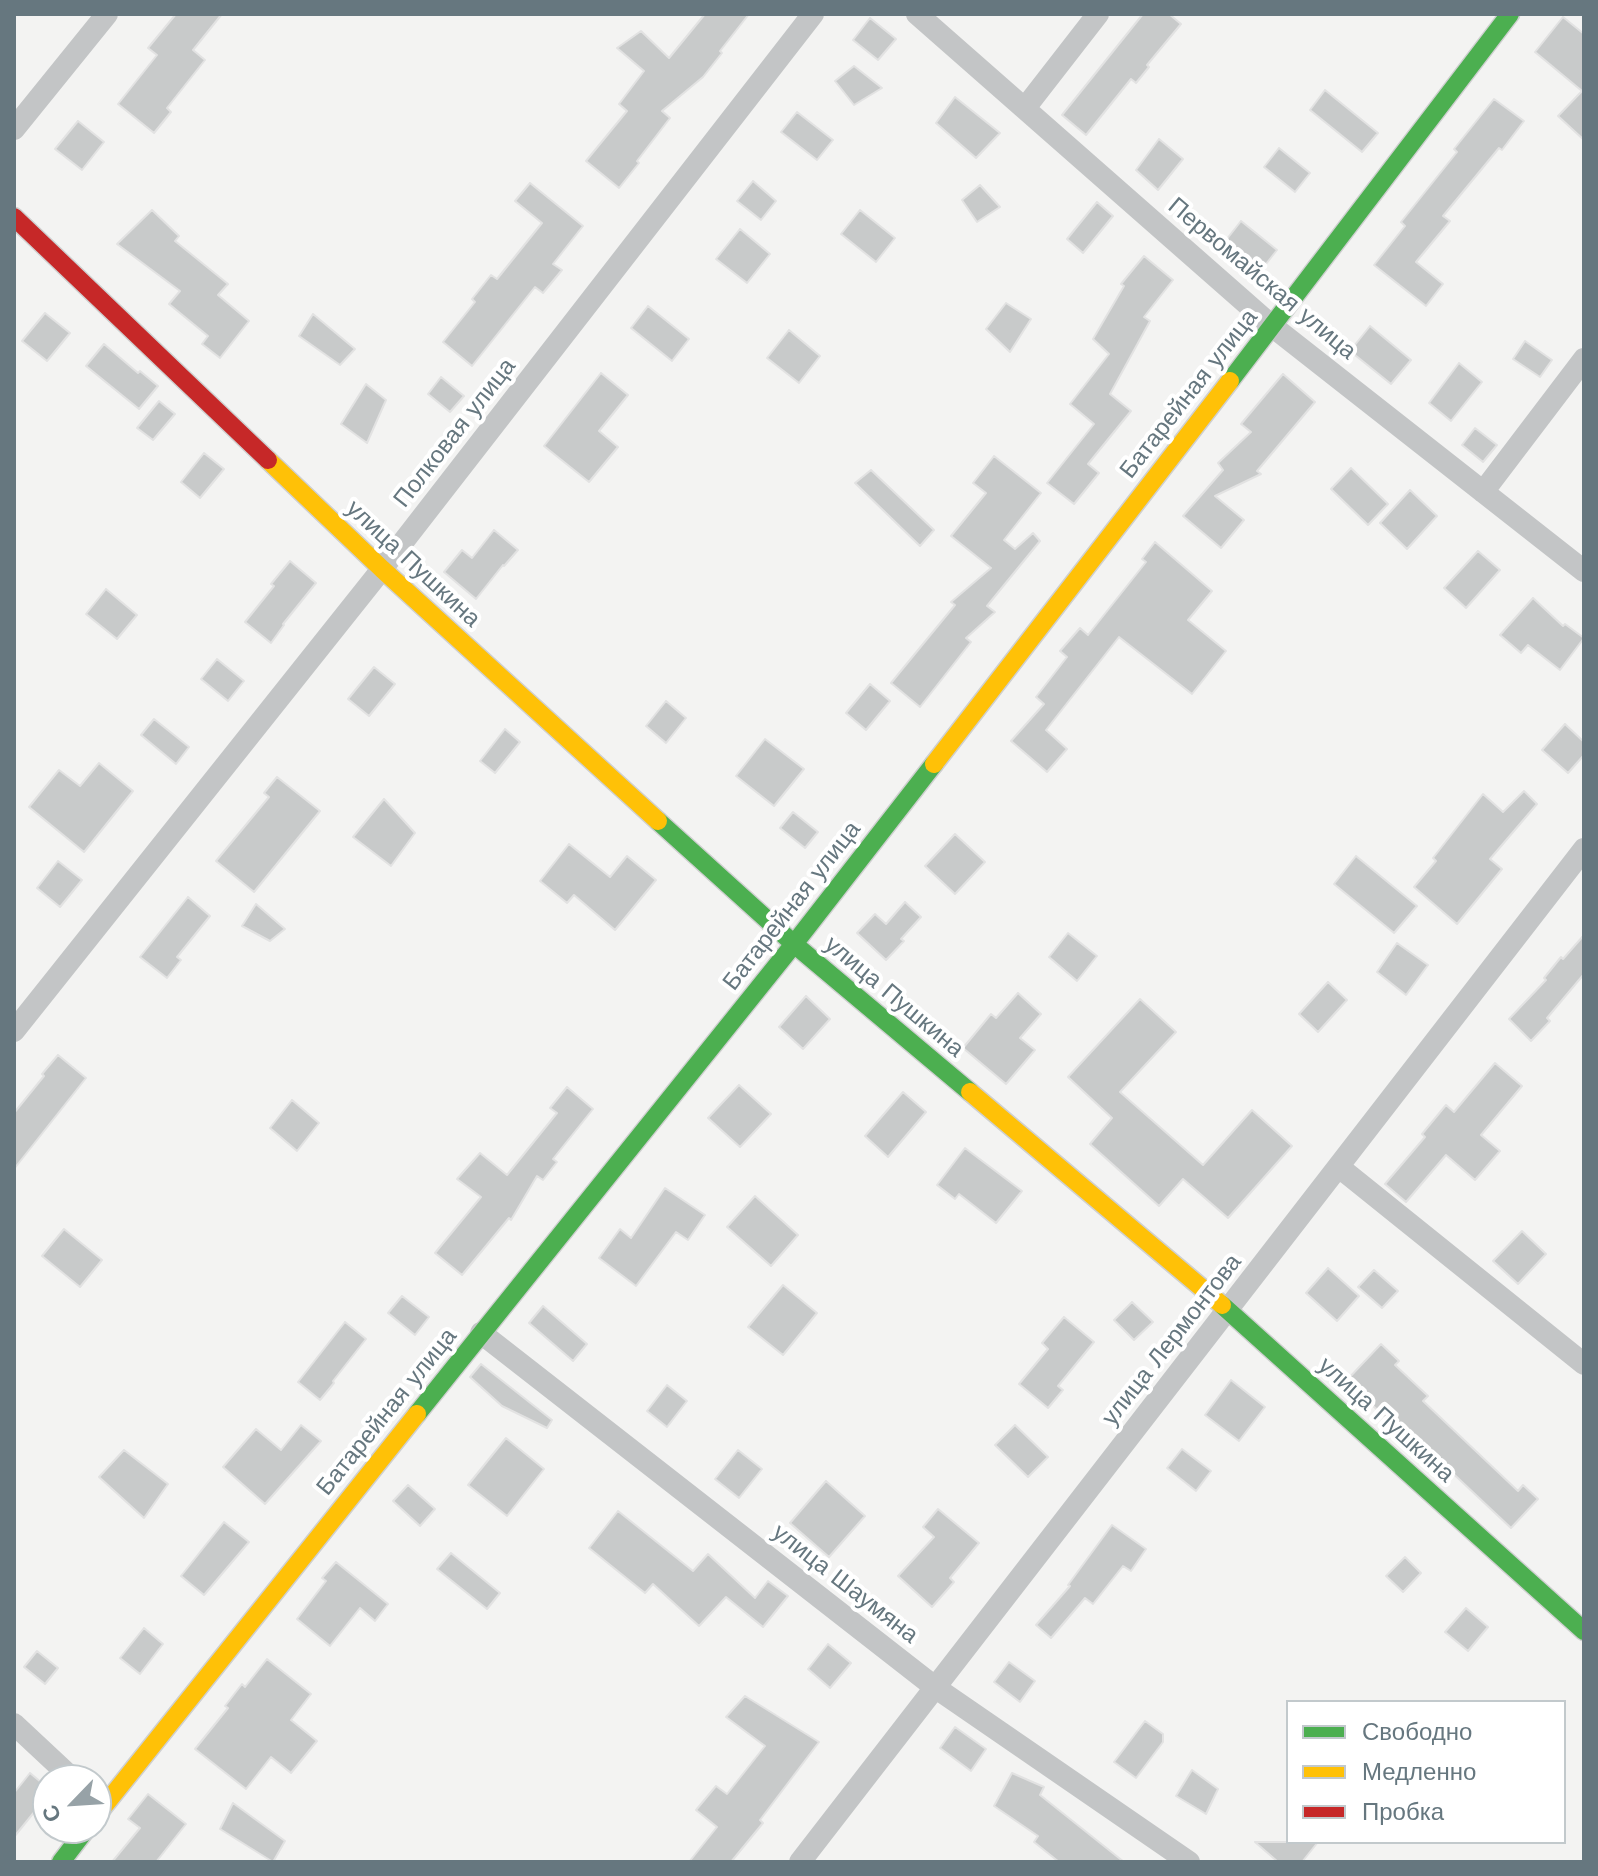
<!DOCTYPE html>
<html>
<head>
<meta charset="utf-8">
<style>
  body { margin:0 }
  #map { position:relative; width:1598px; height:1876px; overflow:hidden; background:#f3f3f2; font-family:"Work Sans",sans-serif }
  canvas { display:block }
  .frame { position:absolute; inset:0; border:16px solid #66777f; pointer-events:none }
  .legend { position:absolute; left:1286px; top:1700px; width:280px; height:144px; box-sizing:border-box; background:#fff; border:2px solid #c2c9cc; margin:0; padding:10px 14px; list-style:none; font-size:24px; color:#66777f }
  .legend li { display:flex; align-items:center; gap:16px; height:40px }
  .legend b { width:40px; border:2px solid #c2c9cc }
  .north { position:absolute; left:32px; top:1764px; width:80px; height:80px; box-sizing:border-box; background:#fff; border:2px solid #c2c9cc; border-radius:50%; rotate:245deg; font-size:22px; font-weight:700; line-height:32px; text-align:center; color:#66777f }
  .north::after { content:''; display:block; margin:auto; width:28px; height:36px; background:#97a2a7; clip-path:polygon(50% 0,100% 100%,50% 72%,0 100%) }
</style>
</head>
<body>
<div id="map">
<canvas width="1598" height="1876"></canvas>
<div class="frame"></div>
<ul class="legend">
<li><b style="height:10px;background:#4caf50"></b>Свободно</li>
<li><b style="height:10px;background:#ffc107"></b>Медленно</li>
<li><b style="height:10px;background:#c62828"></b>Пробка</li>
</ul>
<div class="north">С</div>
</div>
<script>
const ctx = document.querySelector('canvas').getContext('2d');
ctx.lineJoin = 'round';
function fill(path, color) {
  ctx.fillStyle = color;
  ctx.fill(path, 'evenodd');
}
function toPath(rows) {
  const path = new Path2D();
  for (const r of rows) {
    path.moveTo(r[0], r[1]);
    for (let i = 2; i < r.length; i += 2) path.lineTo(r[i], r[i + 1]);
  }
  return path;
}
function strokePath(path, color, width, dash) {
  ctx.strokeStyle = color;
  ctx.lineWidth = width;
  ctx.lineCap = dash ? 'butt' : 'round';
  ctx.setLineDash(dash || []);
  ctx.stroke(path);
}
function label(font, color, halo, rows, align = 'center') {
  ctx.font = font + ' "Work Sans",sans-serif';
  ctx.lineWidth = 8;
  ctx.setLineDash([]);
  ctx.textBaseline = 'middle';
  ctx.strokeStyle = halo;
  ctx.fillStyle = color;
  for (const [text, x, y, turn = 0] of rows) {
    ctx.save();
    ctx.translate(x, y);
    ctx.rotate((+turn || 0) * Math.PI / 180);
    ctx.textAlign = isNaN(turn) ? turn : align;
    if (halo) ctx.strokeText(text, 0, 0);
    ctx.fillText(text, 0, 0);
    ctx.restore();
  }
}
const building = toPath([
  [176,14,222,14,193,50,205,60,167,108,171,112,154,133,118,104,157,55,148,48,176,14],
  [705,14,749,14,720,51,722,53,703,77,662,111,670,118,637,161,639,163,619,188,586,161,627,111,619,104,644,71,617,48,641,31,669,58,705,14],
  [1143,14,1169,14,1181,24,1147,65,1149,67,1136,83,1131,79,1086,135,1062,115,1143,14],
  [1563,17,1584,34,1584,140,1558,116,1582,91,1535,52,1563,17],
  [870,18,896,39,878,60,853,40,870,18],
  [854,66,882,88,854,105,835,81,854,66],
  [1325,90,1378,133,1362,152,1310,110,1325,90],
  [955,97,1000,133,976,158,936,123,955,97],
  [1494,99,1524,121,1502,150,1499,148,1443,216,1450,221,1416,262,1443,284,1426,306,1374,265,1405,226,1401,222,1457,152,1454,149,1494,99],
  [797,112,833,140,817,160,781,132,797,112],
  [78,121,104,142,82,170,55,149,78,121],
  [1159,139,1183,159,1158,190,1136,170,1159,139],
  [1279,148,1310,173,1295,192,1264,167,1279,148],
  [753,181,776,201,761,220,737,201,753,181],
  [530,183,583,226,553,264,562,270,543,293,535,287,472,366,443,342,475,302,472,299,491,275,497,279,542,223,515,201,530,183],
  [980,185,1000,207,977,222,962,200,980,185],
  [1097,202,1113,216,1083,253,1067,239,1097,202],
  [152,210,179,236,175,241,228,284,218,295,249,321,220,358,202,344,208,336,169,304,180,291,117,244,152,210],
  [860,210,895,238,876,262,841,234,860,210],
  [1241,221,1277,250,1255,278,1219,249,1241,221],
  [740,229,770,254,747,283,716,259,740,229],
  [1144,256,1173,280,1144,317,1150,321,1110,394,1131,411,1088,464,1099,473,1074,504,1047,483,1094,424,1070,404,1109,354,1093,339,1124,286,1121,284,1144,256],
  [1006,303,1031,319,1010,352,986,329,1006,303],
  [648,306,689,339,672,361,631,328,648,306],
  [45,313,70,333,47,361,22,341,45,313],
  [313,314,355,349,340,365,299,336,313,314],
  [1370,326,1411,360,1391,384,1350,351,1370,326],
  [789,330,820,356,799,383,767,358,789,330],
  [1525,341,1552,360,1540,377,1513,359,1525,341],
  [104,344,138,373,140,371,158,386,139,409,86,366,104,344],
  [1459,363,1482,382,1451,421,1429,403,1459,363],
  [601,373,628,395,599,431,618,447,589,482,544,446,601,373],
  [1283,374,1315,402,1257,471,1261,474,1215,496,1244,520,1221,548,1183,516,1223,470,1218,463,1251,432,1241,424,1283,374],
  [441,377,464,396,450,412,428,394,441,377],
  [366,384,386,400,367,443,341,424,366,384],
  [159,401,175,414,153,440,137,428,159,401],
  [1475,428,1497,445,1483,462,1462,445,1475,428],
  [204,453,224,469,200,498,181,482,204,453],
  [994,456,1041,493,1004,540,1015,549,1033,533,1040,541,987,606,995,612,966,638,971,642,920,707,891,683,955,605,951,602,991,568,951,536,986,493,973,483,994,456],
  [1351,468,1388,504,1368,525,1331,489,1351,468],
  [871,470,934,530,920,546,855,483,871,470],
  [1410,490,1437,516,1407,549,1380,523,1410,490],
  [494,530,518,550,504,566,503,565,476,599,444,572,462,550,472,558,494,530],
  [1155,542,1212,591,1188,620,1226,651,1192,694,1119,637,1046,730,1067,749,1047,772,1011,741,1044,704,1036,697,1067,657,1060,651,1080,628,1088,635,1146,562,1142,559,1155,542],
  [1478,551,1500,570,1466,608,1444,588,1478,551],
  [290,561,316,583,283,624,284,625,271,643,245,622,274,586,271,584,290,561],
  [106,589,137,615,117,639,86,614,106,589],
  [1533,598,1563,626,1565,624,1584,638,1560,670,1528,645,1521,653,1500,635,1533,598],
  [217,659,244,681,228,701,201,679,217,659],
  [374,667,395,684,369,716,348,699,374,667],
  [870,684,890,701,866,730,846,713,870,684],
  [666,701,686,718,666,743,646,726,666,701],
  [154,719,189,747,176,764,141,735,154,719],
  [1565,724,1584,742,1584,755,1568,773,1542,750,1565,724],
  [505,729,520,742,495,773,480,761,505,729],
  [765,739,804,769,774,806,736,776,765,739],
  [99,763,133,791,84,852,29,807,59,770,80,786,99,763],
  [277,777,320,811,254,892,216,861,269,797,264,793,277,777],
  [1524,791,1537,804,1490,859,1502,869,1457,924,1414,887,1436,861,1433,858,1483,794,1503,812,1524,791],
  [384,799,415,833,391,866,353,837,384,799],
  [793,812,818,832,805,848,780,828,793,812],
  [955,834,985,862,955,894,925,866,955,834],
  [569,844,610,877,627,856,656,880,615,930,574,895,567,903,540,881,569,844],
  [1356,856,1417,906,1394,933,1334,884,1356,856],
  [58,861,82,880,60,907,37,888,58,861],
  [188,897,210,916,177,957,181,960,167,978,140,957,188,897],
  [905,902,921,917,901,939,904,941,886,960,857,933,875,914,886,924,905,902],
  [256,904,285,929,270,941,242,926,256,904],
  [1068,933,1097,956,1077,981,1049,957,1068,933],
  [1584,935,1584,974,1547,1018,1550,1021,1531,1041,1509,1019,1546,980,1544,978,1561,957,1563,959,1584,935],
  [1397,943,1428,965,1406,995,1377,972,1397,943],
  [1328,982,1347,1000,1318,1032,1299,1014,1328,982],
  [1018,993,1041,1014,1020,1038,1035,1050,1006,1084,963,1048,991,1014,996,1018,1018,993],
  [806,996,830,1019,803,1049,779,1027,806,996],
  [1140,999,1176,1032,1120,1092,1203,1165,1252,1110,1292,1146,1228,1218,1183,1179,1159,1206,1090,1144,1112,1118,1068,1077,1140,999],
  [58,1055,86,1078,14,1169,14,1113,44,1076,42,1074,58,1055],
  [1495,1063,1522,1086,1481,1135,1500,1151,1475,1180,1446,1155,1406,1202,1385,1184,1425,1137,1422,1134,1446,1105,1454,1112,1495,1063],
  [739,1085,771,1114,740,1147,708,1118,739,1085],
  [567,1087,593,1109,553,1159,557,1162,543,1180,537,1176,511,1220,509,1218,462,1275,435,1253,481,1197,457,1179,480,1153,507,1175,557,1113,550,1108,567,1087],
  [903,1092,926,1112,888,1157,865,1136,903,1092],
  [292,1100,319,1123,297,1151,270,1128,292,1100],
  [965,1148,1022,1191,996,1223,959,1194,955,1199,937,1185,965,1148],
  [665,1188,705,1215,688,1240,676,1232,636,1286,599,1258,620,1229,631,1238,665,1188],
  [755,1196,798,1235,771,1266,727,1227,755,1196],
  [64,1229,102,1260,80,1287,42,1256,64,1229],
  [1522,1231,1546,1254,1518,1284,1493,1261,1522,1231],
  [1328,1268,1359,1296,1337,1321,1306,1293,1328,1268],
  [1374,1270,1398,1291,1382,1308,1358,1287,1374,1270],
  [783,1285,817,1313,783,1355,748,1327,783,1285],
  [402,1296,429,1317,415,1335,388,1313,402,1296],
  [1132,1302,1153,1322,1134,1340,1114,1320,1132,1302],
  [543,1306,587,1344,573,1361,529,1323,543,1306],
  [1064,1317,1094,1342,1058,1386,1063,1390,1048,1408,1019,1384,1048,1349,1042,1343,1064,1317],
  [345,1322,366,1339,333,1381,334,1383,320,1400,298,1382,345,1322],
  [1381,1344,1399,1361,1395,1365,1428,1396,1423,1401,1518,1491,1523,1485,1538,1499,1511,1528,1444,1465,1443,1466,1398,1427,1397,1428,1346,1381,1381,1344],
  [481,1364,552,1420,547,1428,502,1406,470,1377,481,1364],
  [1231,1380,1265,1407,1239,1441,1205,1415,1231,1380],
  [667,1385,687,1401,667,1427,647,1411,667,1385],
  [301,1425,321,1441,265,1504,223,1467,256,1429,281,1450,301,1425],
  [1015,1425,1048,1457,1028,1477,995,1445,1015,1425],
  [506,1438,544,1469,507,1516,468,1485,506,1438],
  [1182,1449,1211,1471,1196,1491,1167,1468,1182,1449],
  [124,1450,168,1484,144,1518,99,1477,124,1450],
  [738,1450,762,1469,739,1498,715,1479,738,1450],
  [826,1481,865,1516,829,1557,790,1523,826,1481],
  [408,1485,435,1509,420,1526,393,1501,408,1485],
  [938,1509,979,1543,950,1578,954,1582,932,1607,898,1576,934,1537,923,1527,938,1509],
  [618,1511,693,1571,708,1554,755,1598,768,1581,788,1596,763,1627,726,1597,699,1626,653,1584,645,1593,589,1548,618,1511],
  [224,1522,249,1542,204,1595,181,1576,224,1522],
  [1112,1525,1146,1549,1131,1571,1123,1566,1093,1604,1085,1598,1051,1638,1036,1625,1070,1586,1068,1585,1112,1525],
  [451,1553,500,1593,487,1609,437,1569,451,1553],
  [1405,1557,1421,1573,1403,1592,1386,1576,1405,1557],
  [336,1562,388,1604,375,1621,360,1608,330,1646,297,1619,326,1581,322,1578,336,1562],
  [1466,1608,1488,1627,1468,1651,1445,1632,1466,1608],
  [144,1628,163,1644,140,1674,120,1658,144,1628],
  [828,1644,851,1663,830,1688,808,1669,828,1644],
  [37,1651,58,1668,45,1684,24,1667,37,1651],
  [267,1659,311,1694,291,1720,317,1741,291,1773,271,1757,246,1789,195,1749,228,1708,225,1706,242,1684,245,1687,267,1659],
  [1009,1662,1035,1681,1020,1702,994,1682,1009,1662],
  [745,1696,819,1742,760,1820,763,1823,731,1862,689,1862,717,1827,696,1810,716,1786,727,1794,765,1746,726,1717,745,1696],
  [1145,1721,1163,1734,1163,1742,1136,1778,1114,1762,1145,1721],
  [955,1727,986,1749,971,1771,940,1748,955,1727],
  [1192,1770,1218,1789,1206,1814,1176,1796,1192,1770],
  [30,1773,48,1788,48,1795,14,1837,14,1793,30,1773],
  [1012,1773,1044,1787,1040,1795,1124,1862,1059,1862,1034,1842,1038,1836,994,1806,1012,1773],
  [148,1794,186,1824,156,1862,112,1862,140,1828,128,1819,148,1794],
  [233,1803,285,1841,273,1862,220,1829,233,1803],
  [1255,1842,1318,1842,1302,1862,1278,1862,1255,1842]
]);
fill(building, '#c8caca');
strokePath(building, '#e2e2e2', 2);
const fast = toPath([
  [1230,381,1510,14],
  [658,821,794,944,970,1092],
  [1222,1305,1584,1631],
  [417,1414,794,944,934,764],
  [61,1862,87,1828]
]);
const slow = toPath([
  [268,460,382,569,658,821],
  [934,764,1230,381],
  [970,1092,1222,1305],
  [96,1816,417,1414]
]);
const jam = toPath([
  [14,217,268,460]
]);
strokePath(fast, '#cfd0d0', 21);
strokePath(slow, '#cfd0d0', 21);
strokePath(jam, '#cfd0d0', 21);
strokePath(toPath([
  [917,14,1272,326,1584,571],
  [1025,108,1098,14],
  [14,129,107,14],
  [1483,492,1584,359],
  [14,1031,382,569,813,14],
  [1339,1167,1584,1364],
  [481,1333,936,1688,1189,1862],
  [14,1724,74,1780],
  [800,1862,1584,849]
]), '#c3c5c6', 22);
strokePath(fast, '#4caf50', 18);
strokePath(slow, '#ffc107', 18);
strokePath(jam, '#c62828', 18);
label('24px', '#66777f', '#fff', [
  ["Первомайская улица",1262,279,40],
  ["Батарейная улица",1189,394,-52],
  ["Полковая улица",455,433,-52],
  ["улица Пушкина",413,564,43],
  ["Батарейная улица",792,906,-52],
  ["улица Пушкина",894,997,40],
  ["улица Лермонтова",1172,1340,-52],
  ["Батарейная улица",387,1412,-51],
  ["улица Пушкина",1386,1420,42],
  ["улица Шаумяна",845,1584,38]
]);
</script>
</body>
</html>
